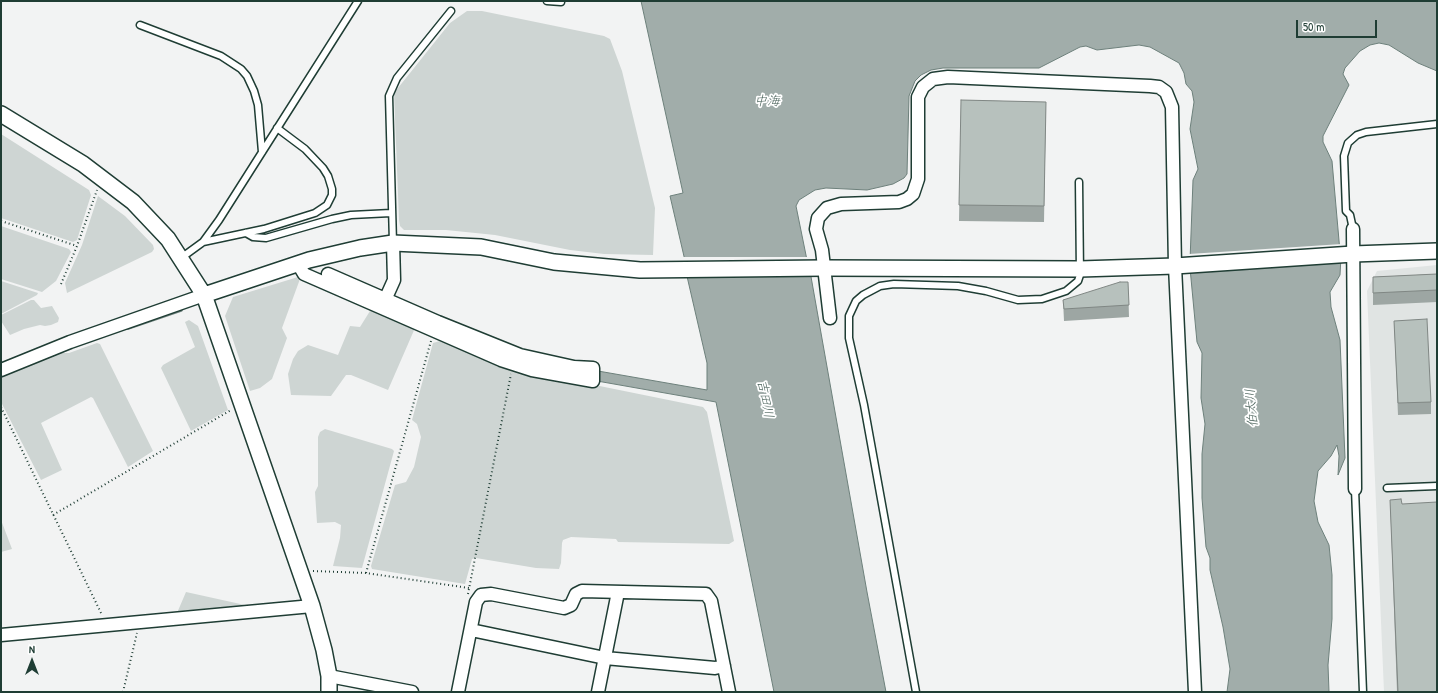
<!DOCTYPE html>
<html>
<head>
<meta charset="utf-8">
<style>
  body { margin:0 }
  #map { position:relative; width:1438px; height:693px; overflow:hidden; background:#f2f3f3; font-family:"Patrick Hand",sans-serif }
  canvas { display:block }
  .frame { position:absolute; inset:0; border:2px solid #1f3d34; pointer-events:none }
  .north { position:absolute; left:12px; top:641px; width:40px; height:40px; -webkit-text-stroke:3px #fff; paint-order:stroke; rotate:0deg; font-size:11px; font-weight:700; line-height:16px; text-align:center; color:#1f3d34 }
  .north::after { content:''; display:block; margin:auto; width:14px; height:18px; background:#1f3d34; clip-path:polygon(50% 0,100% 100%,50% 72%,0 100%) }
  .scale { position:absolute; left:1296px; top:20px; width:81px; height:18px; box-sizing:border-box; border:2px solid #1f3d34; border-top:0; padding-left:5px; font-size:12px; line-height:14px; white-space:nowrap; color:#1f3d34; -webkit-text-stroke:3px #fff; paint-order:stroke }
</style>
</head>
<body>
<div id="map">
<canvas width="1438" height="693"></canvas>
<div class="frame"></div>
<div class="north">N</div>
<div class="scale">50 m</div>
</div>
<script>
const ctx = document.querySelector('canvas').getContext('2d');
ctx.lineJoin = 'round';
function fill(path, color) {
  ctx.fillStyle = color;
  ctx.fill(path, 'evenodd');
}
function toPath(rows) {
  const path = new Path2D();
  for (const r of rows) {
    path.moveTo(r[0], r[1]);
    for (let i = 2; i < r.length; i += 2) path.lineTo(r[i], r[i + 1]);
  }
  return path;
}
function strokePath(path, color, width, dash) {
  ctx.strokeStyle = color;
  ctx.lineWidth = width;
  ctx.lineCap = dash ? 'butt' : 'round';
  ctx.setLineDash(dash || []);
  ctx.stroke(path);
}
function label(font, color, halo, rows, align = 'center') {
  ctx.font = font + ' "Patrick Hand","Klee One",sans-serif';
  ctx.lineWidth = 3.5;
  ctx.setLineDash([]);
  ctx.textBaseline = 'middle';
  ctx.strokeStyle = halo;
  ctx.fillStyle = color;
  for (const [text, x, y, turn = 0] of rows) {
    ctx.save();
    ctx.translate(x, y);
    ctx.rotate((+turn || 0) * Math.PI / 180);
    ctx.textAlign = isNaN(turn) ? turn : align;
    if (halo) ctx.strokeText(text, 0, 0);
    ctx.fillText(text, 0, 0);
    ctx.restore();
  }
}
fill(toPath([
  [1437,265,1437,692,1384,692,1367,291,1377,271]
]), '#e0e4e3');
fill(toPath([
  [467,11,482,11,604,36,610,39,622,71,655,208,653,255,604,254,570,250,495,235,446,230,404,230,400,226,399,220,394,93,450,23],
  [1,134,89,190,91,195,77,240,73,242,1,218],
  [98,196,125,216,153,245,154,249,152,252,67,293,65,283,82,245],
  [1,226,69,249,71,252,56,281,42,292,1,279],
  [298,277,300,279,282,328,287,338,272,379,260,388,250,391,225,316,233,297],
  [1,281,38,293,37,295,1,314],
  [31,300,34,300,41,308,52,306,59,318,58,322,51,325,45,326,40,325,24,329,10,335,1,321,1,315],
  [373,310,415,328,388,390,351,375,346,375,331,396,291,395,288,374,293,359,298,351,308,345,338,355,350,326,360,327,370,311],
  [189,320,198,326,228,410,191,431,161,368,163,365,195,347,185,322],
  [440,341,506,367,703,407,707,412,734,541,729,544,618,542,616,539,571,537,563,540,562,543,561,563,559,569,536,568,476,558,472,559,465,584,372,569,371,566,395,485,406,482,414,467,421,437,417,424,412,420,433,343],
  [97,343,100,344,153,451,128,467,93,398,91,397,41,423,62,470,41,480,1,402,1,375,61,353,69,353],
  [325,429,392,449,394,451,362,568,333,566,340,538,341,525,335,522,317,523,315,492,318,486,318,437,320,432],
  [1,520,12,549,1,552],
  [186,592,254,607,177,613]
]), '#ced5d3');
const water = toPath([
  [641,1,1437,1,1437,71,1418,63,1389,45,1379,43,1370,45,1360,51,1345,68,1343,74,1349,85,1323,136,1323,142,1332,161,1340,252,1190,261,1193,180,1198,169,1190,129,1194,102,1192,91,1186,84,1184,73,1179,63,1150,47,1139,45,1097,50,1086,46,1080,47,1039,68,943,68,931,70,921,75,915,81,909,96,907,174,904,178,893,184,867,190,826,188,815,190,799,200,796,206,808,265,686,265,670,196,683,193,641,1],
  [1341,257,1340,275,1330,292,1331,307,1340,340,1345,458,1338,475,1339,456,1337,445,1331,456,1318,471,1314,501,1318,522,1329,545,1332,575,1332,619,1328,665,1329,692,1227,692,1230,669,1223,627,1210,570,1210,558,1206,547,1202,498,1202,454,1205,424,1201,398,1202,353,1197,342,1190,268,1341,257],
  [810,271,867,592,886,692,774,692,716,402,597,381,598,371,707,390,707,363,686,272,810,271]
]);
fill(water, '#a1adaa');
strokePath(water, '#6d807b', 1);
fill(toPath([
  [1342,244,1342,252,1188,261,1189,254],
  [682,257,809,257,810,265,684,266]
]), '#f2f3f3');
strokePath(toPath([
  [128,328,181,310]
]), '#6d807b', 3.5);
const service = toPath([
  [547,1,561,2],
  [140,25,221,56,241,69,247,76,254,91,258,105,262,152],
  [1353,229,1350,215,1346,211,1344,156,1348,143,1357,135,1366,132,1437,124],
  [246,233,253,237,266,238,332,219,351,215,391,213],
  [203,242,264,229,315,213,327,205,332,195,332,189,328,176,323,168,305,149,277,128],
  [393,243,389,96,397,78,451,11],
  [181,258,203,242,219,220,358,1],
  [1387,488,1437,486],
  [1355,489,1363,692],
  [916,692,864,405,849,338,849,316,856,301,863,295,880,286,894,284,958,286,986,291,1018,300,1042,299,1066,291,1078,281,1080,275,1079,182]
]);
const minor = toPath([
  [1353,229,1355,489],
  [298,264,304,274,501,360,532,370,593,381,593,368,574,367],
  [328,274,438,322,520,355,574,367,572,374],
  [385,300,394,280,393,243],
  [830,318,822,250,816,229,818,218,827,208,841,204,899,202,907,199,913,194,918,179,918,97,923,87,933,79,948,77,1150,86,1159,87,1166,92,1172,107,1175,266,1195,692],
  [1,370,70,342,204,295],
  [471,630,605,658,715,668,724,666],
  [1,635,312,606],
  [329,676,412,692],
  [458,692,476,602,481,595,491,594,564,608,571,605,576,594,582,591,706,594,711,601,729,692],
  [598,692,618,592]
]);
const tertiary = toPath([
  [1,114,83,164,133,202,168,239,204,295],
  [329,692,329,676,324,650,312,606,204,295,309,260,360,248,393,243,481,247,554,262,640,270,824,268,1080,269,1175,266,1353,254,1437,251]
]);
strokePath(service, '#1f3d34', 9);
strokePath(minor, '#1f3d34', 15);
strokePath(tertiary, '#1f3d34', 18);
strokePath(toPath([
  [1,221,77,246],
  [61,284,77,246,97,190],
  [1,407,102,615],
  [53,515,231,410],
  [313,571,366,573,469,588],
  [366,573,431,341],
  [468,594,511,374],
  [123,692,137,633]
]), '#1f3d34', 2, [1, 3]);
strokePath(service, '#fff', 6);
strokePath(minor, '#fff', 12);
strokePath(tertiary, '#fff', 15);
fill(toPath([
  [961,100,1046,102,1044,222,959,221],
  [1437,274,1437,302,1373,305,1373,277],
  [1128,282,1129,317,1064,321,1063,300],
  [1394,321,1431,402,1431,414,1398,415],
  [1390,500,1402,504,1437,692,1397,692]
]), '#9da6a3');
const building = toPath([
  [961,100,1046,102,1044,206,959,205,961,100],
  [1437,274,1437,290,1373,293,1373,277,1437,274],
  [1120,282,1128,282,1129,305,1064,309,1063,300,1120,282],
  [1427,319,1431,402,1398,403,1394,321,1427,319],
  [1401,499,1402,504,1437,502,1437,692,1398,692,1390,500,1401,499]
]);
fill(building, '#b7c1bd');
strokePath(building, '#808784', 1);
label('italic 13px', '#465f57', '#fff', [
  ["中海",767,102],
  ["吉田川",765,399,79],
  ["伯太川",1252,408,-95]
]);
</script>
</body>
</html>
